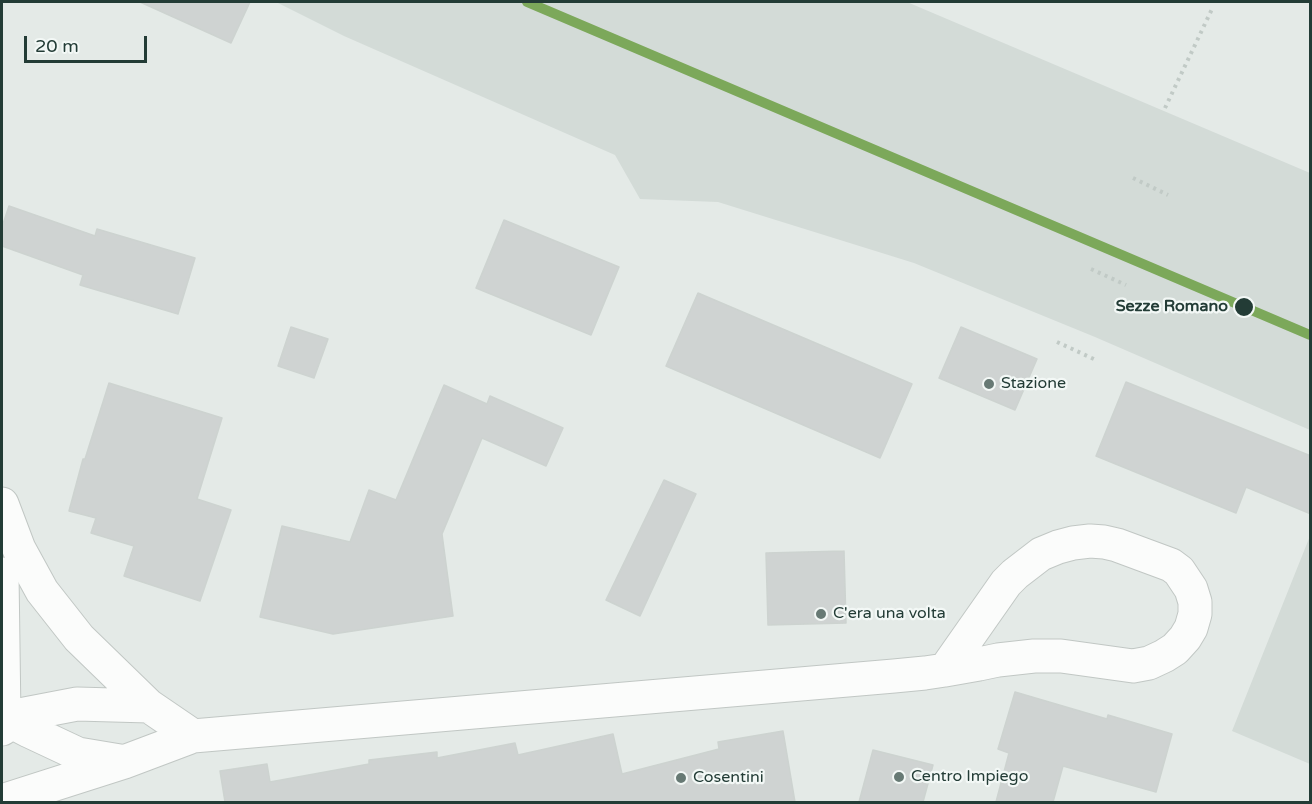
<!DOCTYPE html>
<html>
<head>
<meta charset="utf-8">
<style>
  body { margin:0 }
  #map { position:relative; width:1312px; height:804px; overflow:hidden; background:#e4eae7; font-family:"Varela Round",sans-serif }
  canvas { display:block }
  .frame { position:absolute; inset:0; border:3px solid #233c36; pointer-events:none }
  .scale { position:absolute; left:24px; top:36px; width:123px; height:27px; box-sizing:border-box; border:3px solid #233c36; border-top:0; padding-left:8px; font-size:18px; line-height:21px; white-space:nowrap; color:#233c36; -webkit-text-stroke:4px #f3f8f6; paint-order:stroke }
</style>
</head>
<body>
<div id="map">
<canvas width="1312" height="804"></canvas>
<div class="frame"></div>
<div class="scale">20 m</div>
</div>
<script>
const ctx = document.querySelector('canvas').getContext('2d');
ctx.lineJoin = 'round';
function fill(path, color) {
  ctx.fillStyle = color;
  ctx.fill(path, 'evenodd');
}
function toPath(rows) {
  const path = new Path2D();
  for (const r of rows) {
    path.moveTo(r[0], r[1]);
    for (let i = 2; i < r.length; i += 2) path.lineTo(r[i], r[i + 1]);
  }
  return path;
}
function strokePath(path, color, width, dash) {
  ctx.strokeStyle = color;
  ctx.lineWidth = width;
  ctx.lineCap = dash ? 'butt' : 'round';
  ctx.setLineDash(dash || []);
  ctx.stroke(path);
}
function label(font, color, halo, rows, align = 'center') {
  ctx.font = font + ' "Varela Round",sans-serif';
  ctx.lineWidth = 4.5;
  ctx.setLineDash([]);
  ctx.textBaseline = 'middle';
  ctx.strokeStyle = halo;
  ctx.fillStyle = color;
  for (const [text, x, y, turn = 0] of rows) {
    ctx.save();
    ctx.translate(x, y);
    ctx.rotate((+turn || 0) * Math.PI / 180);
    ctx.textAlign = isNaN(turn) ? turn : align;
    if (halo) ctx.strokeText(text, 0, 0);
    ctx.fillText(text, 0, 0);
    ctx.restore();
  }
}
fill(toPath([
  [276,2,907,2,1310,173,1310,430,1095,337,914,263,718,202,640,199,615,155,344,36],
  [1310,536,1310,764,1232,731]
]), '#d3dbd7');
const building = toPath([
  [140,2,250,2,231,43,140,2],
  [9,206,95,236,97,229,195,258,178,314,80,285,83,275,2,246,2,227,9,206],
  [504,220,619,267,591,335,476,288,504,220],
  [698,293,912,384,880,458,666,366,698,293],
  [291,327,328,339,314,378,278,366,291,327],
  [961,327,1037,359,1015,410,939,378,961,327],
  [1126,382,1311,456,1311,514,1246,487,1236,513,1096,456,1126,382],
  [109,383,222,418,197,499,231,510,200,601,124,576,134,546,91,533,96,518,69,511,83,459,85,459,109,383],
  [444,385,487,404,490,396,563,428,546,466,482,438,442,534,453,616,333,634,260,617,282,526,350,542,369,490,396,500,444,385],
  [664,480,696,494,640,616,606,600,664,480],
  [844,551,846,623,768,625,766,553,844,551],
  [1015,692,1107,719,1108,715,1172,734,1156,792,1063,766,1053,802,996,802,1009,753,998,749,1015,692],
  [783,731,795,802,225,802,220,771,267,764,270,782,369,764,369,760,437,752,437,758,515,743,518,755,613,734,622,774,719,749,718,742,783,731],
  [873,750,933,765,923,802,859,802,873,750]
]);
fill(building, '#cfd3d2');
strokePath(building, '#cdd3d0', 1.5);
const minor = toPath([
  [2,504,19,549,42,591,79,638,149,706,193,736],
  [4,718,77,704,149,706],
  [4,718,29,731,78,754,120,761],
  [2,801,124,762,193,736,894,676,925,673,945,670,979,664,998,660,1034,656,1061,656,1133,666,1149,663,1164,656,1175,649,1185,638,1191,628,1195,614,1195,602,1191,589,1179,571,1171,565,1117,545,1104,542,1090,541,1073,543,1058,547,1041,554,1015,574,1006,583,945,670]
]);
const tertiary = toPath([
  [2,574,4,718,2,729]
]);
strokePath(minor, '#c1c7c4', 35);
strokePath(tertiary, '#c1c7c4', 35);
strokePath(toPath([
  [1165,108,1213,7],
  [1133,178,1168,195],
  [1091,269,1126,285],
  [1057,342,1096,360]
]), '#c1cac6', 4, [3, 4.5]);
strokePath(minor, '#fbfcfb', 33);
strokePath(tertiary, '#fbfcfb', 33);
strokePath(toPath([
  [527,2,1310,335]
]), '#7ca85a', 10);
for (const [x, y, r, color] of [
  [1244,307,10,"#233c36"],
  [989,384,6,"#677974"],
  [821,614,6,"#677974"],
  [899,777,6,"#677974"],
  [681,778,6,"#677974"]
]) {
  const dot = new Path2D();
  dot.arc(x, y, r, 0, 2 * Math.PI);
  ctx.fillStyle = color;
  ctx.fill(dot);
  strokePath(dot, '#f3f8f6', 2);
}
label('bold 16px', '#233c36', '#f3f8f6', [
  ["Sezze Romano",1228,307]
], 'right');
label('16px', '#233c36', '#f3f8f6', [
  ["Stazione",1001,384],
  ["C'era una volta",833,614],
  ["Centro Impiego",911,777],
  ["Cosentini",693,778]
], 'left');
</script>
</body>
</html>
